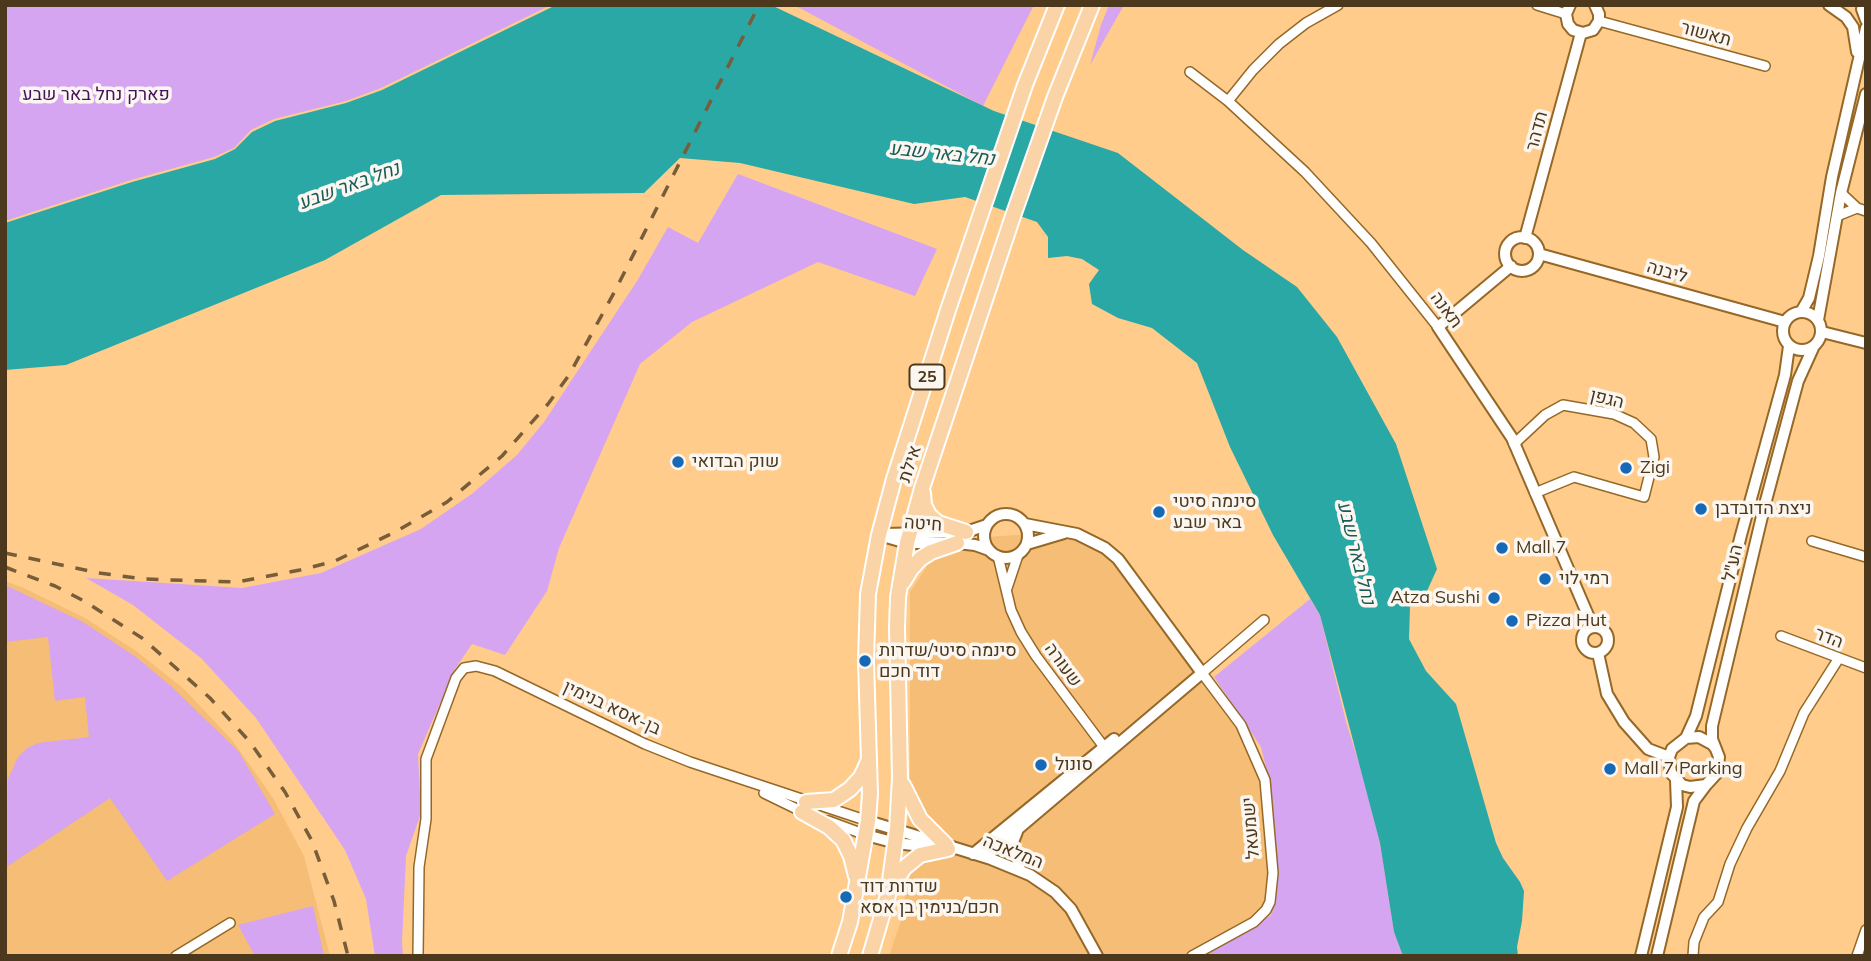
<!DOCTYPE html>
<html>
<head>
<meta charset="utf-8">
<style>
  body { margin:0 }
  #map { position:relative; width:1871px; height:961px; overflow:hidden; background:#ffcc8c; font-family:Mulish,sans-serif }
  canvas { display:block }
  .frame { position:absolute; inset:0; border:7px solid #4c381d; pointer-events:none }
</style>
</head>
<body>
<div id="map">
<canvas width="1871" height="961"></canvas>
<div class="frame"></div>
</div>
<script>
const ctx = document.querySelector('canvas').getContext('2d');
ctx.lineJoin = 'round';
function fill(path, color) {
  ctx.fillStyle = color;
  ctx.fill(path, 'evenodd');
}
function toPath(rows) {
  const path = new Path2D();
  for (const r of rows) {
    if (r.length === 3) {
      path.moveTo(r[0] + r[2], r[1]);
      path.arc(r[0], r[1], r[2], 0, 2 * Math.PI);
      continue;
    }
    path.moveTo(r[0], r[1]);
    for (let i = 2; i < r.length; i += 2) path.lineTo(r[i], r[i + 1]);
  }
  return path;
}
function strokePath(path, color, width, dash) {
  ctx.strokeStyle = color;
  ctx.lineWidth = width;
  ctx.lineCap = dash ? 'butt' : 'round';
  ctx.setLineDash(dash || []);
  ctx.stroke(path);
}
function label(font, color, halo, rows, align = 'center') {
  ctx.font = font + ' Mulish,Heebo,sans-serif';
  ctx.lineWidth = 7;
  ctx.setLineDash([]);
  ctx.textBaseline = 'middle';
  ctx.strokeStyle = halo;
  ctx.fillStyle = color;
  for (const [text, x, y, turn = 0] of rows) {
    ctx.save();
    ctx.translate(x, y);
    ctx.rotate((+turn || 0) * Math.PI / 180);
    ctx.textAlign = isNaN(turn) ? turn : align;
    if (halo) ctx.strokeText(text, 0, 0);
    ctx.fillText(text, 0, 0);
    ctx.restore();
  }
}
fill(toPath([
  [1045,533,1086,539,1105,551,1248,744,1265,793,1272,906,1200,956,889,956,904,912,910,770,910,592,928,565,957,547,987,537],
  [5,581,24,588,85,618,136,651,184,689,232,740,273,798,304,856,330,956,5,956]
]), '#f5bd76');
fill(toPath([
  [5,5,551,5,381,88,346,101,274,119,251,130,234,148,214,157,131,180,5,221],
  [794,5,1034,5,983,106],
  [1109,5,1124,5,1090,65,1101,25],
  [738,174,937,249,915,296,818,262,692,322,640,364,559,548,547,591,505,655,472,644,455,669,418,754,421,813,406,856,402,942,403,956,375,956,366,899,345,850,256,718,201,658,133,605,86,578,242,588,321,573,421,529,473,493,517,455,544,422,637,281,668,227,698,243],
  [5,585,83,622,136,657,172,687,239,752,275,814,167,881,110,798,5,868,8,779,18,757,27,748,38,743,89,737,85,697,55,701,48,637,5,642],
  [1310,599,1320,615,1346,722,1363,776,1380,843,1394,932,1403,956,1205,956,1271,915,1278,867,1268,776,1261,747,1214,677],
  [313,906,324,956,255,956,238,925]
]), '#d5a5f1');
fill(toPath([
  [556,5,771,5,994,111,1118,153,1243,250,1297,287,1337,337,1396,444,1437,569,1427,591,1410,607,1409,639,1426,671,1456,704,1496,843,1503,858,1520,882,1524,891,1522,921,1517,947,1518,956,1403,956,1394,932,1380,843,1320,615,1273,535,1230,447,1197,363,1152,328,1118,318,1092,304,1089,284,1099,270,1082,259,1067,256,1048,258,1048,237,1037,222,965,197,914,204,740,163,680,158,644,193,441,195,325,260,66,365,5,370,5,223,132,182,215,159,235,149,252,132,275,121,346,103,382,90]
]), '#2aa8a5');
const minor = toPath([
  [1537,5,1566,14],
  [1599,21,1765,66],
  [1190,72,1228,101,1305,172,1371,243,1438,327],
  [1228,101,1253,70,1279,44,1306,23,1338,5],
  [1841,193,1857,208,1866,211],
  [1837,216,1857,208],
  [1514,444,1545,415,1563,405,1614,414,1634,423,1651,439,1654,457,1644,497,1574,477,1535,493],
  [1812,541,1866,557],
  [998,556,1011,610,1021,632,1036,656,1107,751],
  [1007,588,1018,555],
  [1781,636,1866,668],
  [764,793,805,813],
  [828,821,866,835],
  [176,956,230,923],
  [418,956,419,867,426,819,426,759,456,678,464,668,476,666,495,671,645,744,690,762,868,821],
  [1192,956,1254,922,1266,910,1270,902,1273,873,1265,780,1241,725,1202,673,1264,620],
  [1693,956,1694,942,1704,917,1718,902,1730,864,1747,828,1780,771,1804,713,1839,658],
  [1857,956,1866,930]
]);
const tertiary = toPath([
  [1570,5,1566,14,1568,24,1573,30,1583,33,1593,30,1599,21,1599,14,1595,5],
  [1829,5,1846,17,1853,27,1857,52],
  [1862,9,1866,20],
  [1522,254,17],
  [1525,238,1581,33],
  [1539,254,1785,322],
  [1511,266,1438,327,1512,438,1593,627],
  [1802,331,19],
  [1801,312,1809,298,1819,256,1832,177,1866,28],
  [1818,320,1841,193,1866,94],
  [1822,332,1866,343],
  [1006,536,22],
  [885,534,966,532,987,525],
  [879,535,907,543,957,543,975,545,989,550],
  [1027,544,1064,533],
  [1595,640,13],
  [1598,653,1607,694,1624,722,1648,749,1669,757],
  [1686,738,1696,716,1741,535,1785,375,1789,346],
  [1716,749,1712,744,1699,737,1686,738,1672,749,1669,757,1671,773,1682,785,1690,787,1706,785,1717,773,1719,757,1712,739,1712,726,1764,508,1798,381,1813,348],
  [868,821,991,859,1030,875,1055,892,1071,909,1097,956],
  [1017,832,1013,842,1020,870],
  [866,835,896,843,939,848],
  [973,854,1114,739],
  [985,857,1202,673,1118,559,1105,548,1077,534,1025,524],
  [1641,956,1677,807,1676,780],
  [1657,956,1694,801,1706,785]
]);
const trunk = toPath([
  [923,493,924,505,929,515,938,523,966,532],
  [903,582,911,569,920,559,931,552,957,543],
  [903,785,920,819,946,845],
  [806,802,834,800,850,789,861,777,868,762],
  [802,812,829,827,843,840,851,856,856,876],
  [892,888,904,868,920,855,948,849],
  [839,956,850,922,868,821,870,794,866,661,868,594,879,535,894,479,948,310,1025,85,1057,5],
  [870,956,888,895,897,829,900,778,897,627,898,597,907,543,922,488,1013,216,1055,97,1092,5]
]);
strokePath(minor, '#966827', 12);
strokePath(tertiary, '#966827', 14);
strokePath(trunk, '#fff', 18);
strokePath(minor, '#fff', 9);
strokePath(tertiary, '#fff', 10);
strokePath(trunk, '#fad4a6', 14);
strokePath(toPath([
  [5,553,99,573,143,579,237,582,300,570,335,561,395,532,447,502,502,456,548,404,569,375,615,291,759,5],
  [5,567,55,586,84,601,142,638,210,698,250,742,285,792,312,841,334,901,348,956]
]), '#785d39', 3.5, [12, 12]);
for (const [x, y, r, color] of [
  [678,462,7,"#1669b7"],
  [1626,468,7,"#1669b7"],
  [1701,509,7,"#1669b7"],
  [1159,512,7,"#1669b7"],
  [1502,548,7,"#1669b7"],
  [1545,579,7,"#1669b7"],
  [1494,598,7,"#1669b7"],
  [1512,621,7,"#1669b7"],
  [865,661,7,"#1669b7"],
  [1041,765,7,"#1669b7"],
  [1610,769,7,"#1669b7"],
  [846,897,7,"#1669b7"]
]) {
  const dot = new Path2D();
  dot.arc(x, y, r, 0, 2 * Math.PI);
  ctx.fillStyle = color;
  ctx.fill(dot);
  strokePath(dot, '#fbf6f0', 2.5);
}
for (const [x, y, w] of [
  [927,377,35]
]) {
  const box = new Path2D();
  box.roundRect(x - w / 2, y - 12.5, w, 25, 5);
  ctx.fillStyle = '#fbf6f0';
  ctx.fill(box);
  strokePath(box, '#4c381d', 2);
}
label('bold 16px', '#4c381d', null, [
  ["25",927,377]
]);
label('18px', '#4c381d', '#fbf6f0', [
  ["תאשור",1706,34,15],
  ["תדהר",1537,131,-75],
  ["ליבנה",1667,272,16],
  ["תאנה",1446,310,53],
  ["הגפן",1607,399,14],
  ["אילת",910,464,-72],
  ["חיטה",923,524,4],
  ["הע\"ל",1733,563,-77],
  ["הדר",1829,638,21],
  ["שעורה",1063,665,54],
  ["בן-אסא בנימין",612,708,25],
  ["ישמעאל",1251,828,-95],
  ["המלאכה",1013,852,22]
]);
label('18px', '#44115c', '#fbf6f0', [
  ["פארק נחל באר שבע",96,95]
]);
label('18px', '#4c381d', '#fbf6f0', [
  ["שוק הבדואי",692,462],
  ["Zigi",1640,468],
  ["סינמה סיטי",1173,502],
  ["באר שבע",1173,523],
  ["ניצת הדובדבן",1715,509],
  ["Mall 7",1516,548],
  ["רמי לוי",1559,579],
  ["Atza Sushi",1480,598,"right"],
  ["Pizza Hut",1526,621],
  ["סינמה סיטי/שדרות",879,651],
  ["דוד חכם",879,672],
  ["סונול",1055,765],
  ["Mall 7 Parking",1624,769],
  ["שדרות דוד",860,887],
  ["חכם/בנימין בן אסא",860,908]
], 'left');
label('italic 19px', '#195b59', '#fbf6f0', [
  ["נחל באר שבע",942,154,6],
  ["נחל באר שבע",349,186,-20],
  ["נחל באר שבע",1356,553,76]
]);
</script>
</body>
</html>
